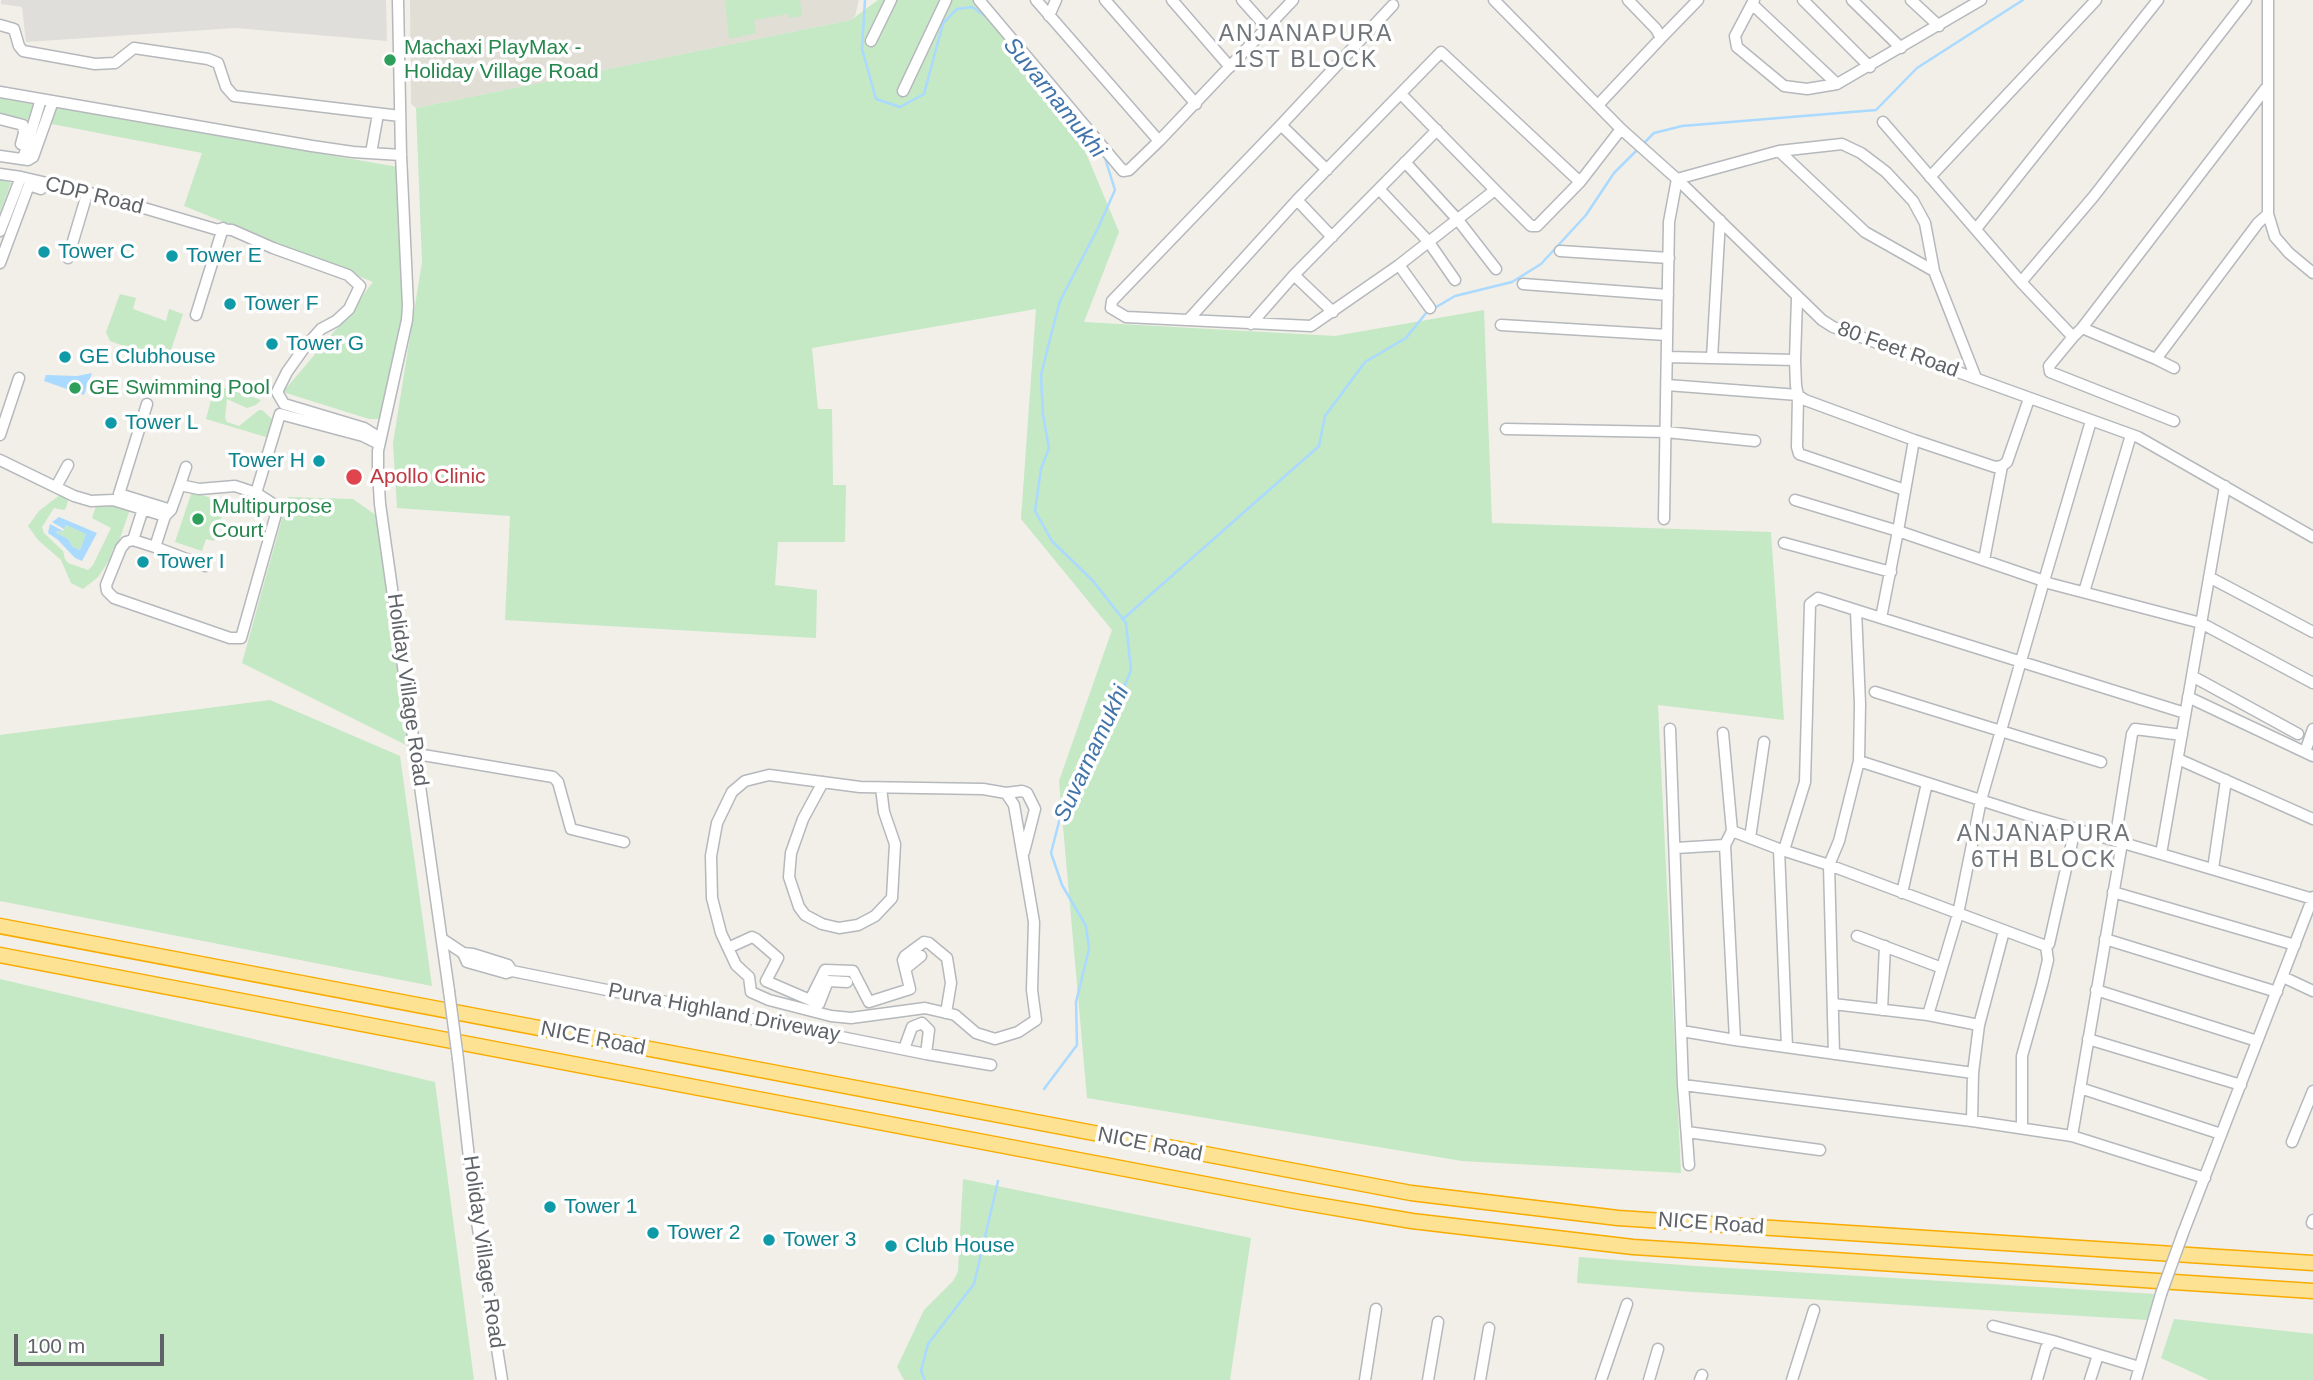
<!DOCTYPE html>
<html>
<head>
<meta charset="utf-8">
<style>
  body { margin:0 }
  #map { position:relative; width:2313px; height:1380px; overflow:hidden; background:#f1efe8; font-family:Arial,sans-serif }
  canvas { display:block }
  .scale { position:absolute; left:14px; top:1334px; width:150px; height:32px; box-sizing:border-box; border:4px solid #5f6368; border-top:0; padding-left:9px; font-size:21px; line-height:24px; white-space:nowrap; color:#5f6368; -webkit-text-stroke:5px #fff; paint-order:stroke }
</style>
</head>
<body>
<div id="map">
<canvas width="2313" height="1380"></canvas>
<div class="scale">100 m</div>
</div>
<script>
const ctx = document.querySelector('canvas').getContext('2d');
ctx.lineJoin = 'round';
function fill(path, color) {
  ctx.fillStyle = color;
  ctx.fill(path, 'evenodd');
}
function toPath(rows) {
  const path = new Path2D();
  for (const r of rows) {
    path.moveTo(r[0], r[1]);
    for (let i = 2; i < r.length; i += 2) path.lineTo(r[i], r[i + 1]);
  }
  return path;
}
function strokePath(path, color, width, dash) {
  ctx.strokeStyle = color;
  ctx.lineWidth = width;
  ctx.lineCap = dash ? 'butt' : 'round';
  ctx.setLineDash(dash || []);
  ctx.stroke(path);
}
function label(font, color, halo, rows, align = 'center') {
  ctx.font = font + ' Arial,sans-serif';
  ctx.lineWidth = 7;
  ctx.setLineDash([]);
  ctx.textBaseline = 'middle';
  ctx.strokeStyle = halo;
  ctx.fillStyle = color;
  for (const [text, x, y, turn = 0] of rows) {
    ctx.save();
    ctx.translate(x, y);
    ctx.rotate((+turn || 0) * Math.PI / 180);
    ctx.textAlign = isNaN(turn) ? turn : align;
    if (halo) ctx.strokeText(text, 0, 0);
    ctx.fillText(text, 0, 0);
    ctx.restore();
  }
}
fill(toPath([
  [1,0,386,0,387,41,235,28,26,42,22,7,1,4]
]), '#e0deda');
fill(toPath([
  [410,0,859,0,855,16,851,20,416,108,411,104]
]), '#e1ded6');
fill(toPath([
  [725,0,800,0,802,16,789,18,788,14,754,20,756,33,729,39],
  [878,0,984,0,1060,91,1119,232,1084,322,1335,336,1484,310,1492,523,1771,532,1784,720,1658,705,1681,1173,1462,1161,1087,1098,1059,781,1112,630,1021,519,1036,309,812,348,818,409,832,409,833,485,846,485,845,542,778,542,775,585,817,590,816,638,505,620,510,516,397,508,393,443,422,262,416,108,851,20],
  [0,98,398,167,409,288,382,419,369,419,283,392,344,320,373,282,184,206,202,153,0,114],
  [0,179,11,183,0,212],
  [120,294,136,298,133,309,166,321,169,309,183,314,169,356,161,354,157,358,110,341,106,332],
  [215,385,261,400,256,405,247,408,227,399,225,418,227,422,239,426,259,410,262,410,273,420,269,438,206,419],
  [192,491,226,504,214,541,206,539,202,551,175,542],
  [61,494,69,497,66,508,64,510,54,508,42,527,44,533,63,551,65,559,68,563,88,570,93,565,111,528,92,518,97,503,103,502,130,509,116,550,113,549,110,559,98,577,83,589,71,583,61,560,38,540,28,526,39,511],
  [288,497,353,499,380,518,410,747,242,663],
  [66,525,87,534,80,550,73,547,68,539,55,532,63,531],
  [270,700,400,756,432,986,0,901,0,735],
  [0,979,435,1082,474,1380,0,1380],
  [963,1179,1251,1238,1230,1380,904,1380,897,1367,924,1310,953,1281,958,1272],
  [1579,1257,1695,1266,2155,1294,2147,1320,1693,1292,1577,1283],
  [2174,1319,2313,1334,2313,1380,2209,1380,2161,1358]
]), '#c5e8c5');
fill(toPath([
  [92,373,84,395,44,381,46,375,77,376],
  [59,517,97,533,82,561,75,558,58,540,48,533,50,524,63,531,55,532,68,539,73,547,80,550,86,534,66,525,64,529,52,522]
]), '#aadaff');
strokePath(toPath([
  [865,0,862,49,876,99,900,107,924,94,943,23,957,9,972,7,987,17],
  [1643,144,1654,133,1682,126,1876,110,1917,68,2023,0],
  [1123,619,1319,446,1325,416,1365,362,1406,338,1426,313,1455,296,1512,282,1541,264,1586,215,1614,173,1638,149],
  [1044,1089,1077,1045,1076,1002,1089,949,1086,926,1062,885,1051,853,1061,814,1111,720,1131,670,1126,623,1093,581,1052,541,1035,511,1041,469,1049,448,1043,415,1041,375,1051,335,1060,301,1098,228,1115,190,1105,158,1094,145],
  [925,1380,921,1371,928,1344,974,1284,998,1181]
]), '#aadaff', 2.5);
const minor = toPath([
  [398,0,401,155,408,306,407,320,378,451,378,470,380,504,449,991],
  [979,0,1123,171,1129,170,1159,141,1293,0],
  [1036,0,1159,141],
  [1105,0,1196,104],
  [1172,0,1230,67],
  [1242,0,1267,28],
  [1494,0,1621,129,1677,179,1822,320,1833,327,2138,437,2313,537],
  [1754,0,1735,36,1737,47,1784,86,1807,89,1837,84,1981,0],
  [1803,0,1870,67],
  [1852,0,1901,48],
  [1911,0,1939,26],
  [2268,0,2268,214],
  [1752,4,1837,84],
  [1393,5,1281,125,1112,301,1111,308,1126,317,1311,326,1399,265,1495,190,1531,226,1537,226,1580,182,1621,129],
  [1049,16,1056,0],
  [0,25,14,29,19,46,23,51,95,64,115,63,134,48,208,59,218,63,226,87,234,96,400,116],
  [1661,38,1698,0],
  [871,41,891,0],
  [903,91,946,0],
  [0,92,312,146,353,152,401,155],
  [1402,95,1495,190],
  [1598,105,1661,38,1656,29,1628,0],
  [0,119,23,125,24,133,21,144],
  [1883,122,2021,282,2073,337,2082,328,2156,359,2258,223,2268,214,2275,237,2289,253,2313,273],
  [1281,125,1327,170],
  [1779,151,1865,232,1934,271],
  [371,153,378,114],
  [0,156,28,160,33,157,53,101],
  [23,159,41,99],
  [1405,162,1458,220,1496,269],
  [0,174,21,177],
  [1930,177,2096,0],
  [1379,189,1428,241,1455,280],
  [1297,200,1332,237],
  [1976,229,2158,0],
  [0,231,21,177,103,196,215,229,232,230,273,248,348,275,360,286,349,309,336,321,321,329,304,348,287,372,277,392,284,404,364,428,380,438],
  [1560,251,1669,258],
  [68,258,87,194],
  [0,263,29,185,41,189],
  [1399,265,1430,308],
  [1294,275,1333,312],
  [2021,282,2094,196,2246,0],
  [1523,284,1668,295],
  [196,315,223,228],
  [1189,319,1297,200,1441,52,1580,182],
  [1251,324,1294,275,1437,130],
  [1501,325,1667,335],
  [2082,328,2266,88],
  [2073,337,2049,366,2050,372,2174,421],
  [1667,357,1712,358,1720,220],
  [1712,358,1795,360],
  [2156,359,2174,368],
  [1667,385,1798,395,1797,447,1799,454,1905,490],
  [147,404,119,494,171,510],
  [2091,421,2044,581,1898,531,1881,618,2185,713],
  [1506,429,1666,432,1755,441],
  [0,435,19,378],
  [1914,440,1995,467,2002,466,2007,462,2029,399],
  [0,460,74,496,91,501,113,500,165,516],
  [180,485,186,467],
  [2225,486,2161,854,2313,899],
  [56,487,68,465],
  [1795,500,1898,531,1914,440,1805,400,1798,395,1796,386,1795,360,1797,298],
  [1664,519,1669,222,1677,179,1779,151,1842,144,1861,153,1886,172,1913,201,1925,223,1934,271,1976,378],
  [133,540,143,509],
  [1784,543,1891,572],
  [155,547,133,540,126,542,121,548,106,585,107,591,114,598,230,638,241,638,278,507,256,493,280,414,363,436,375,442],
  [1984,560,2002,466],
  [205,566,155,547,165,516,171,510,180,485,199,489,235,486,256,493],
  [2209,577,2313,632],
  [2044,582,2201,623,2313,683],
  [2084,592,2131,435],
  [1856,610,1860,704,1859,761,1839,841,1829,865,2046,946,2049,944,2075,829],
  [2192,676,2298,734],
  [1875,692,2101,762],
  [2188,697,2313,756],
  [1670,729,1683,1085,1972,1121,2072,1136,2205,1178],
  [2305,752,2313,729],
  [417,754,553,777,558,782,571,829,624,842],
  [2178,759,2313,819],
  [1859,761,2027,815,2161,854],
  [769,775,860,787,983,789,1006,793,1014,805,1034,922,1032,990,1036,1020,1018,1032,995,1039,976,1033,955,1015,925,1008,851,1018,831,1016,769,1000,751,992,749,977,736,965,721,933,712,898,711,856,717,823,732,792,745,781,769,775],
  [823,782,803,819,791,853,789,877,799,907,805,915,822,924,839,928,858,925,875,916,892,898,895,844,884,812,881,788],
  [1006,793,1022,791,1027,793,1035,809,1024,852],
  [1732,831,1779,849,1787,1047],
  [1750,838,1764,742],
  [2115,841,2132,734,2135,729,2182,735],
  [1676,848,1725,845,1732,831,1723,733],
  [1779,849,1829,865,1834,1054],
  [1784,850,1805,782,1810,604,1818,598,1881,618],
  [2213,869,2226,780],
  [2113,892,2295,945],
  [1902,893,1927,783],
  [1857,936,1942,968],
  [442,939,463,953,467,962,506,973,512,971,508,965,473,954,463,953],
  [2105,939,2277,992],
  [728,948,752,937,756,939,778,958,766,981,810,1000,825,970,853,971,869,1002,910,989,903,960,905,956,924,942,929,943,947,958,951,983,946,1013],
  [905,969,921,956],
  [512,971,926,1054,991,1065],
  [2283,977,2313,991],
  [2096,990,2257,1041],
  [810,1000,819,1004,828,981,847,982],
  [1833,1004,1928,1015,1979,1025,1973,1073],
  [1882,1010,1885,946],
  [1928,1015,1958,914,1981,800,2044,581],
  [922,1023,929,1030,926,1054],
  [1979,1025,2004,931],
  [1682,1031,1735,1040,1725,845],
  [2088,1039,2241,1085],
  [1735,1040,1973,1073,1972,1121],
  [904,1049,912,1027,922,1023],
  [458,1059,474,1203,502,1380],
  [1683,1085,1689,1165],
  [2080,1088,2221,1134],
  [2022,1128,2022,1056,2042,985,2048,960,2046,946],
  [1687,1132,1820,1150],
  [2072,1136,2122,843],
  [2292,1142,2313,1091],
  [2312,1223,2313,1220],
  [2183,1233,2313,897],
  [1993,1326,2053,1341],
  [1365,1380,1376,1309],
  [1428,1380,1438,1322],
  [1480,1380,1489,1328],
  [1601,1380,1627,1304],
  [1649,1380,1658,1349],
  [1700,1380,1702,1375],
  [1792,1380,1814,1310],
  [2037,1380,2046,1348,2053,1341,2139,1367],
  [2090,1380,2098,1355],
  [2136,1380,2161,1294]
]);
const highway = toPath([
  [0,926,1411,1193,1618,1218,2313,1263],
  [0,955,1294,1201,1412,1221,1633,1247,2313,1291]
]);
strokePath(minor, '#b5b8bc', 13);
strokePath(highway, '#f9ab00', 17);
strokePath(minor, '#fff', 10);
strokePath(highway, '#fde293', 14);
const minorBridge = toPath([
  [449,991,458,1059],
  [2161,1294,2183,1233]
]);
strokePath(minorBridge, '#b5b8bc', 13, []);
strokePath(minorBridge, '#fff', 10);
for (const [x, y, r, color] of [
  [390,60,7,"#2e9e5b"],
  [44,252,7,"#0f9aa8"],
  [172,256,7,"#0f9aa8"],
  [230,304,7,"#0f9aa8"],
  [272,344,7,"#0f9aa8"],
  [65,357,7,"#0f9aa8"],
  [75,388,7,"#2e9e5b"],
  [111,423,7,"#0f9aa8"],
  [319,461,7,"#0f9aa8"],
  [354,477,9,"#e0444e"],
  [198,519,7,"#2e9e5b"],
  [143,562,7,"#0f9aa8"],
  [550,1207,7,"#0f9aa8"],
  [653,1233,7,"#0f9aa8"],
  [769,1240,7,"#0f9aa8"],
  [891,1246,7,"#0f9aa8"]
]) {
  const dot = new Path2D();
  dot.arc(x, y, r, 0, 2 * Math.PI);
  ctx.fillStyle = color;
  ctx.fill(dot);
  strokePath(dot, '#fff', 2.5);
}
label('21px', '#27864d', '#fff', [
  ["Machaxi PlayMax -",404,48],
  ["Holiday Village Road",404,72],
  ["GE Swimming Pool",89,388],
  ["Multipurpose",212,507],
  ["Court",212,531]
], 'left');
label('21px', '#5f6368', '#fff', [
  ["CDP Road",94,196,14],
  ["80 Feet Road",1898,350,20],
  ["Holiday Village Road",407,690,82],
  ["Purva Highland Driveway",724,1013,11],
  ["NICE Road",593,1039,11],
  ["NICE Road",1150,1145,11],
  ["NICE Road",1711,1224,4],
  ["Holiday Village Road",483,1252,82]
]);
label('21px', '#0d838f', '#fff', [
  ["Tower C",58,252],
  ["Tower E",186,256],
  ["Tower F",244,304],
  ["Tower G",286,344],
  ["GE Clubhouse",79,357],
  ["Tower L",125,423],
  ["Tower H",305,461,"right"],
  ["Tower I",157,562],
  ["Tower 1",564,1207],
  ["Tower 2",667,1233],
  ["Tower 3",783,1240],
  ["Club House",905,1246]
], 'left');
label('21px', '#be3a42', '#fff', [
  ["Apollo Clinic",370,477]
], 'left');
ctx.letterSpacing = '2px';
label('23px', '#70757a', '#fff', [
  ["ANJANAPURA",1306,35],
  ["1ST BLOCK",1306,61],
  ["ANJANAPURA",2044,835],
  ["6TH BLOCK",2044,861]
]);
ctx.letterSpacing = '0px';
label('italic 23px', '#4174aa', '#fff', [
  ["Suvarnamukhi",1054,98,51],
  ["Suvarnamukhi",1092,754,-65]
]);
</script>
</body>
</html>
